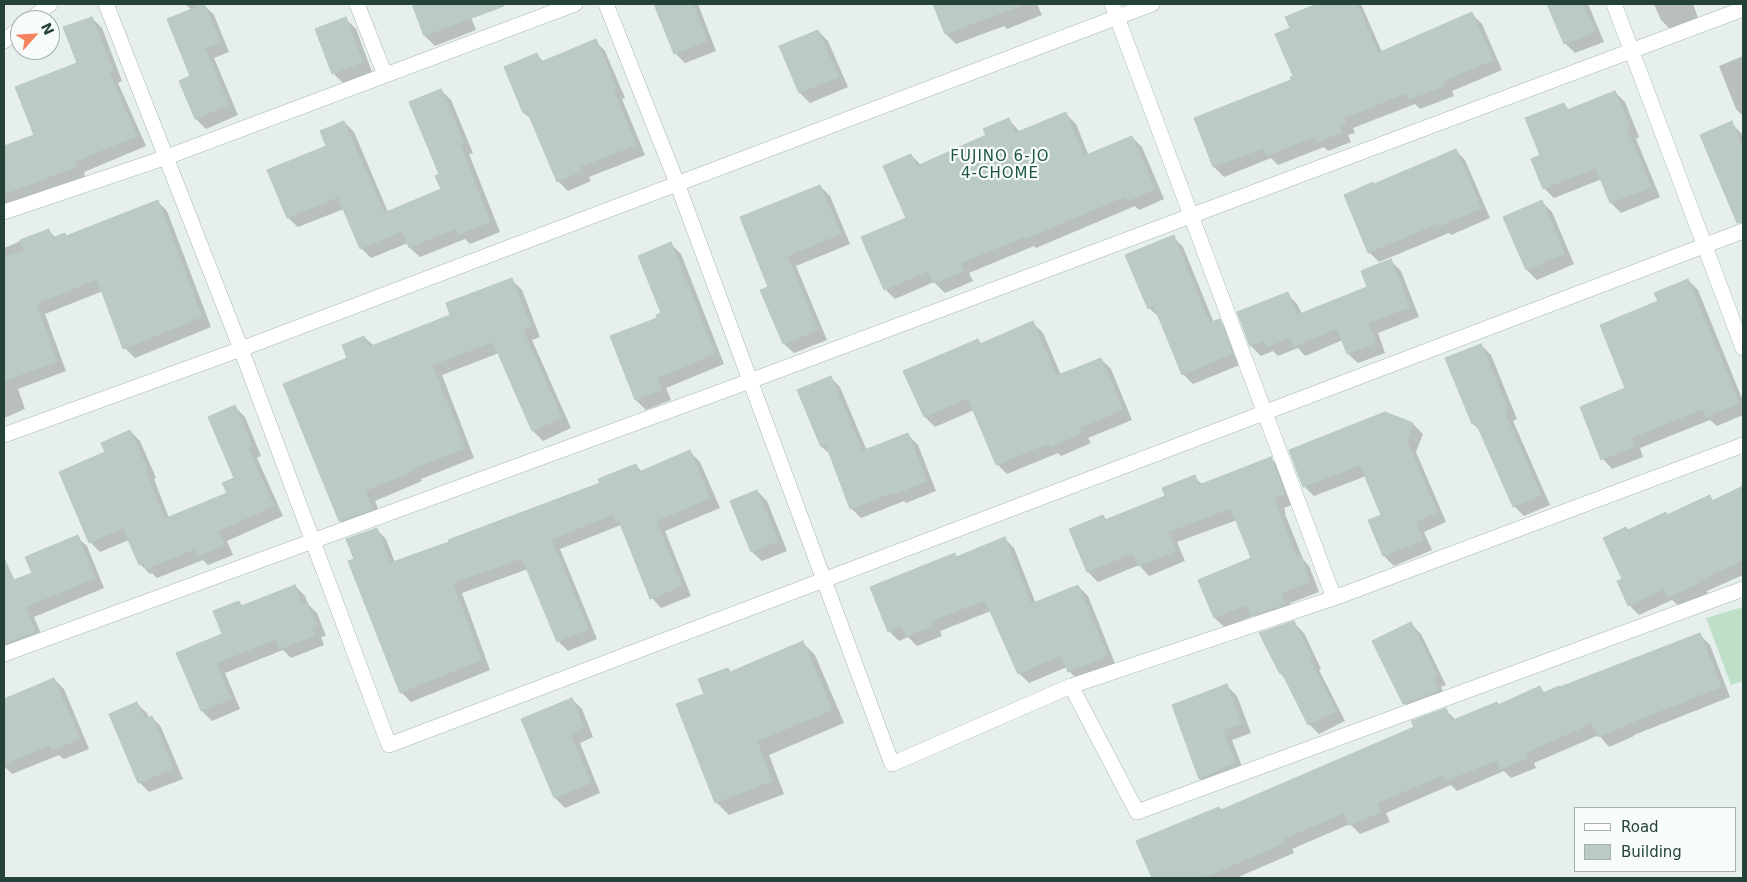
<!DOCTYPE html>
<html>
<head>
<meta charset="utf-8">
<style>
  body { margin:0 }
  #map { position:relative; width:1747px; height:882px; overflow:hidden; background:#e6efeb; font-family:"DejaVu Sans",sans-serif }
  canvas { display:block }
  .frame { position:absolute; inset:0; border:5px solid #24423a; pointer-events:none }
  .legend { position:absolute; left:1574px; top:807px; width:162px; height:65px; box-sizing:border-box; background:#f7fbf9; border:1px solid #a3b1ad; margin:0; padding:6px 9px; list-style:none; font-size:15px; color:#24423a }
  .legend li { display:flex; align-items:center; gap:10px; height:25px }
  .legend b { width:25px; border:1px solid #a3b1ad }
  .north { position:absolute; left:10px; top:10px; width:50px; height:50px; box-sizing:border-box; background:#f7fbf9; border:1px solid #a3b1ad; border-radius:50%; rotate:64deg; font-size:14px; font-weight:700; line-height:20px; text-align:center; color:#24423a }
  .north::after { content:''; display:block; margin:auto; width:18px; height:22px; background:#f4845f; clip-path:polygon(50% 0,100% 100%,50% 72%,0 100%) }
</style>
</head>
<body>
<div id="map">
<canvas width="1747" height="882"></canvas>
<div class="frame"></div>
<ul class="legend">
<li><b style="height:6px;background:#fff"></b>Road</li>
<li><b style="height:14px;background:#bbcac4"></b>Building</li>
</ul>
<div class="north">N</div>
</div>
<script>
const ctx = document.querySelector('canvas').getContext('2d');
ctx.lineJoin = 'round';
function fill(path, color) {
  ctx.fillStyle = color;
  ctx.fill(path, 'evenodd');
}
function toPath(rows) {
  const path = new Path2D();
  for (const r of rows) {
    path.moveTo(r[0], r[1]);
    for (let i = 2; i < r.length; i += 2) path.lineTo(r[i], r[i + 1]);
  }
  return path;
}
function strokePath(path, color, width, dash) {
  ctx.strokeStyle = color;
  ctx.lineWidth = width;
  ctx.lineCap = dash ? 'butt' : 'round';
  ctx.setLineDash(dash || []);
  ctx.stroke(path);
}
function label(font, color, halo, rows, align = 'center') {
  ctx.font = font + ' "DejaVu Sans",sans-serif';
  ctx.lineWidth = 4.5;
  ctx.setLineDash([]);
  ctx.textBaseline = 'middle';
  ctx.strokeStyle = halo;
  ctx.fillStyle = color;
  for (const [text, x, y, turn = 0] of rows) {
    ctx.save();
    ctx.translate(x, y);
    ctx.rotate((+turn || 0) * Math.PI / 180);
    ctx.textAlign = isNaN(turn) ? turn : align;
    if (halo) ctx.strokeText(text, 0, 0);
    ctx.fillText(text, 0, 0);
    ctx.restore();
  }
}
fill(toPath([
  [1743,607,1743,681,1731,685,1706,618]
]), '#bfe0c8');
fill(toPath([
  [185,4,206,4,204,5,214,15,229,52,214,58,238,115,206,129,196,119,181,81,192,77,192,10],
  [413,4,466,4,476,30,435,46,425,36],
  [655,4,698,4,716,51,685,63,675,53],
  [935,4,1037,4,1042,15,1007,29,1004,26,956,44,946,34],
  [1319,4,1361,4,1382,52,1472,14,1482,24,1502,70,1452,91,1454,96,1420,109,1415,104,1353,128,1355,133,1348,135,1351,142,1328,151,1324,147,1278,165,1271,158,1224,177,1214,167,1293,80,1294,77,1291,29],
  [1549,4,1588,4,1604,42,1575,53,1565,43],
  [1654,4,1693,4,1698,18,1671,30,1661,20],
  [92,18,102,28,122,81,118,83,146,146,84,172,85,177,4,208,4,147,36,135,78,64],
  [346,19,356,29,372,72,343,83,333,73,317,30],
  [818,31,828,41,848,87,810,103,800,93,781,47],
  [595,41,605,51,625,98,622,99,645,155,589,177,591,181,568,191,558,181,533,121,524,113,506,67,537,55,544,62],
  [1743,56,1743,116,1736,109,1719,66],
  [441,90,451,100,473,153,469,154,500,232,470,244,465,239,420,257,410,248,408,243,371,258,361,248,344,209,298,227,288,218,328,146,344,122,354,132,388,212,442,190],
  [1615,92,1625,102,1639,137,1636,139,1660,197,1621,213,1611,203,1602,179,1554,198,1544,188,1541,156,1564,104,1570,111],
  [1066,114,1076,124,1089,156,1132,137,1142,147,1164,199,1139,210,1135,206,1036,248,1034,246,969,273,973,281,945,293,934,282,895,299,885,289,907,218,911,155,921,165,987,136,1009,120,1020,132],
  [1731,123,1741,133,1743,137,1743,209,1739,210],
  [1455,150,1465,160,1490,218,1451,235,1449,233,1379,262,1369,252,1375,186],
  [820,186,830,196,850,244,796,266,827,340,794,353,784,344,770,288],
  [157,201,167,211,211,327,135,358,125,348,103,291,45,314,66,371,18,389,25,409,4,418,4,248,48,230,56,238,65,234,67,237],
  [1542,202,1552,212,1574,264,1537,280,1527,270],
  [1173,237,1183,247,1214,323,1219,321,1229,331,1242,364,1193,384,1183,374,1160,318,1149,308],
  [671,244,681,254,724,364,666,388,671,400,646,410,636,400,611,336,659,318,663,313],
  [1391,261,1401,271,1419,317,1378,333,1385,353,1358,363,1348,354,1343,340,1305,356,1298,348,1278,356,1273,351,1261,356,1251,346,1239,313,1287,294,1297,304,1302,314,1368,288],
  [512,280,522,290,540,337,532,340,571,428,543,441,533,431,499,353,442,375,474,458,421,479,422,481,375,501,382,519,350,531,340,521,284,384,348,358,364,337,374,346,452,315],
  [1688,280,1698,290,1743,401,1743,415,1717,426,1710,420,1640,448,1643,457,1612,469,1603,459,1660,302],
  [1033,323,1043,333,1061,375,1101,359,1111,369,1132,420,1088,438,1091,443,1061,456,1058,453,1007,474,997,464,974,410,935,427,925,417,978,340,982,344],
  [1481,345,1491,355,1517,419,1513,421,1550,505,1524,516,1514,506,1481,431,1473,424],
  [830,377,840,387,867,451,908,435,918,445,936,491,906,503,904,501,861,518,851,508,831,455,822,447,798,391],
  [235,407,245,417,261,456,257,458,283,516,227,541,233,555,208,565,203,560,157,578,152,573,150,574,140,564,129,540,100,552,90,542,107,453,130,431,140,441,156,478,154,479,169,518,228,494,236,478],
  [1413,424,1423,434,1416,452,1446,522,1424,532,1432,550,1394,566,1384,556,1370,521,1383,516,1366,476,1314,496,1304,486],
  [690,452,700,462,720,508,665,531,691,596,661,608,652,598,621,525,560,549,597,639,568,651,558,641,528,569,462,593,490,670,411,702,401,692,350,561,356,559,376,529,386,539,395,563,602,483,636,465,642,472],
  [1271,459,1281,468,1294,504,1284,508,1286,514,1285,514,1303,559,1309,566,1319,592,1290,603,1295,614,1262,625,1253,616,1225,628,1215,618,1200,581,1252,558,1237,520,1177,542,1185,561,1149,576,1139,565,1098,582,1088,572,1071,530,1103,516,1107,521,1167,496,1194,477,1203,485],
  [1743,487,1743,575,1707,591,1708,593,1679,606,1672,600,1639,615,1629,605,1619,582,1624,579,1628,531,1666,514,1668,516,1709,497,1714,502],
  [757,491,767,501,787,551,762,561,752,552],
  [77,537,87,546,104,588,34,617,44,641,4,650,4,586,33,574],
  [1004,538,1014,548,1036,604,1078,586,1088,596,1116,666,1079,681,1069,671,1067,667,1029,683,1019,673,991,611,940,631,942,636,917,646,908,637,899,641,889,631,955,555,958,558],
  [295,586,305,596,308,604,317,613,326,636,321,637,324,645,291,658,283,650,225,673,240,709,212,721,202,711,178,654,224,635,239,602,243,606],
  [1294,623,1304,633,1321,669,1319,670,1345,721,1319,734,1309,724,1286,679,1281,674],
  [1411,624,1421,634,1446,685,1441,687,1447,701,1414,713,1404,703],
  [1700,635,1710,645,1730,697,1634,735,1634,736,1609,747,1599,735,1534,763,1536,768,1511,778,1504,771,1457,791,1451,785,1386,813,1390,822,1360,834,1350,824,1292,849,1294,853,1236,878,1153,878,1138,842,1222,811,1416,728,1445,710,1456,720,1497,704,1499,706,1540,688,1545,693,1561,689],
  [802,642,815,655,844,723,769,755,784,794,729,815,716,802,706,695,728,669,731,673],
  [54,679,64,689,89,749,64,759,59,755,12,774,4,766,4,700],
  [1227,686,1237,696,1251,733,1232,740,1244,772,1210,788,1200,779,1173,706],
  [572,699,582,709,593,737,580,743,600,793,565,808,555,798],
  [137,704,147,713,149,718,152,717,161,727,183,779,149,792,139,782]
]), '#0003');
const building = toPath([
  [204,4,220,42,205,48,229,105,195,119,179,81,190,76,167,19,204,4],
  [412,4,503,4,504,6,424,36,412,4],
  [654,4,693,4,707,41,674,54,654,4],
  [933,4,1020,4,1020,6,945,34,933,4],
  [1317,4,1357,4,1378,53,1472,12,1493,60,1443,81,1445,85,1409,100,1406,93,1344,118,1346,123,1339,125,1342,132,1317,142,1315,136,1267,156,1264,148,1213,167,1194,118,1291,80,1290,77,1293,76,1275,34,1290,28,1285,17,1317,4],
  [1547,4,1583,4,1595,32,1564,44,1547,4],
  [92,17,113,71,109,73,137,136,74,162,76,167,4,194,4,146,34,135,15,87,77,63,63,27,92,17],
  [346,17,363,62,332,74,315,29,346,17],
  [818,30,839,77,799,93,779,46,818,30],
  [596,39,616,88,613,89,636,145,580,167,582,171,557,182,527,111,523,113,504,67,537,53,541,62,596,39],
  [441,89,464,143,460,144,490,222,459,234,456,228,409,248,402,231,360,249,338,197,287,218,267,170,326,146,320,131,344,121,384,213,441,189,435,176,439,174,409,102,441,89],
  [1615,91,1630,127,1627,129,1651,187,1610,203,1596,168,1543,189,1531,159,1540,155,1525,118,1564,103,1567,110,1615,91],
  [1066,112,1084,156,1132,136,1155,189,1128,201,1126,196,1025,239,1024,237,960,263,964,271,934,283,928,271,884,290,861,237,906,218,883,166,911,154,917,166,986,135,983,129,1009,118,1015,133,1066,112],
  [1732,121,1743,149,1743,222,1737,223,1700,135,1732,121],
  [1456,149,1481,208,1440,226,1439,223,1368,253,1344,195,1373,182,1374,184,1456,149],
  [820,185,841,234,787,256,818,330,783,344,760,290,768,287,740,217,820,185],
  [158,200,202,317,123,349,97,279,36,304,57,361,4,381,4,257,24,250,20,240,49,229,52,238,65,233,66,236,158,200],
  [1542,200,1565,254,1526,270,1503,217,1542,200],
  [1174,235,1209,323,1220,319,1233,353,1182,375,1154,306,1148,309,1125,255,1174,235],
  [671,242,715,354,657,378,662,390,635,400,610,336,657,318,656,315,661,313,638,256,671,242],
  [1391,259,1410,307,1368,323,1376,343,1347,354,1337,328,1294,347,1290,337,1267,347,1264,340,1250,346,1237,312,1288,292,1297,315,1367,287,1361,271,1391,259],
  [512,278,531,327,523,330,562,418,532,431,493,342,432,365,465,448,412,469,413,471,365,491,373,509,339,521,283,384,347,358,342,345,364,336,369,347,450,315,446,303,512,278],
  [1688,279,1739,403,1706,417,1703,409,1631,438,1634,447,1601,460,1580,407,1625,388,1600,325,1658,301,1654,293,1688,279],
  [1033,321,1056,376,1101,358,1123,410,1079,428,1082,433,1050,447,1049,443,996,465,968,398,924,417,903,371,978,339,980,344,1033,321],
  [1481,344,1508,409,1504,411,1541,495,1513,507,1476,423,1472,424,1445,358,1481,344],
  [831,376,862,451,908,433,927,481,895,494,894,492,850,509,826,445,821,447,797,390,831,376],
  [235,405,252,446,248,448,274,506,218,531,224,545,197,556,195,549,146,569,143,563,139,565,123,528,89,543,59,472,105,452,101,443,130,430,147,468,145,469,164,519,227,493,222,483,234,478,208,417,235,405],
  [1385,412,1413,423,1407,441,1437,512,1415,522,1423,540,1383,556,1368,520,1381,515,1360,465,1303,487,1289,450,1385,412],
  [690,450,710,498,656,521,682,586,650,599,619,521,616,522,613,515,551,539,588,629,557,642,522,558,453,583,481,660,400,693,348,561,354,559,346,539,377,528,390,563,449,542,448,540,600,483,598,479,636,464,639,472,690,450],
  [1271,457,1285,494,1275,498,1277,504,1276,504,1296,556,1300,554,1310,582,1281,593,1286,604,1251,616,1246,605,1214,618,1198,580,1251,558,1231,508,1168,532,1176,551,1138,566,1133,553,1087,572,1069,529,1103,515,1105,520,1165,496,1162,488,1195,475,1199,485,1271,457],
  [1743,486,1743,560,1698,581,1699,583,1668,597,1664,589,1628,606,1617,581,1622,579,1603,538,1626,527,1628,530,1666,512,1667,515,1710,495,1712,501,1743,486],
  [757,490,778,541,751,552,730,501,757,490],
  [78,535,95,578,25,607,35,631,4,644,4,558,14,580,32,573,25,557,78,535],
  [1005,537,1031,604,1078,585,1107,656,1068,672,1061,655,1018,674,985,600,931,621,933,626,906,636,901,626,888,632,870,587,955,553,956,557,1005,537],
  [295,585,302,604,307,602,317,626,312,627,315,635,280,649,276,639,216,663,231,699,201,711,176,653,222,634,213,611,239,601,241,606,295,585],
  [1294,621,1312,658,1310,660,1336,711,1308,725,1282,673,1280,674,1259,633,1294,621],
  [1411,622,1437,675,1432,677,1438,691,1403,704,1372,641,1411,622],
  [1700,633,1721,687,1625,725,1625,726,1598,737,1592,723,1525,753,1527,758,1500,769,1497,760,1446,781,1443,775,1377,803,1381,812,1349,825,1344,813,1283,839,1284,843,1203,878,1152,878,1136,841,1219,807,1221,810,1414,727,1411,721,1446,708,1451,721,1497,702,1498,705,1540,686,1543,693,1559,686,1560,687,1700,633],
  [803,641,832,710,757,741,772,781,715,803,676,704,704,694,698,679,728,668,730,672,803,641],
  [54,678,80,739,52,750,50,745,4,764,4,699,54,678],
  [1227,684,1242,723,1223,730,1235,762,1199,779,1172,705,1227,684],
  [572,698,584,727,570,733,591,783,554,798,521,719,572,698],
  [137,702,145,719,152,716,173,769,138,783,109,714,137,702]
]);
fill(building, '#bbcac4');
strokePath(building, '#b8c9c2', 1);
const street = toPath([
  [106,4,241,349,389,745,1743,231],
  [357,4,385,75],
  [606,4,677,183,892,764,1071,686,1334,598,1743,445],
  [1112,4,1334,598],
  [1614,4,1743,348],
  [30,20,50,4],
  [4,41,20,28],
  [4,212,167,157,575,4],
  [4,435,241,349,1152,4],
  [4,654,750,381,1743,9],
  [1071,686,1137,812,1743,589]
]);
strokePath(street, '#a8b8b2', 16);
strokePath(street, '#fff', 15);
ctx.letterSpacing = '1px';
label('15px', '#1f5548', '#f7fbf9', [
  ["FUJINO 6-JO",1000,157],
  ["4-CHOME",1000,174]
]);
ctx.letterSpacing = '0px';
</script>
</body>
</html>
